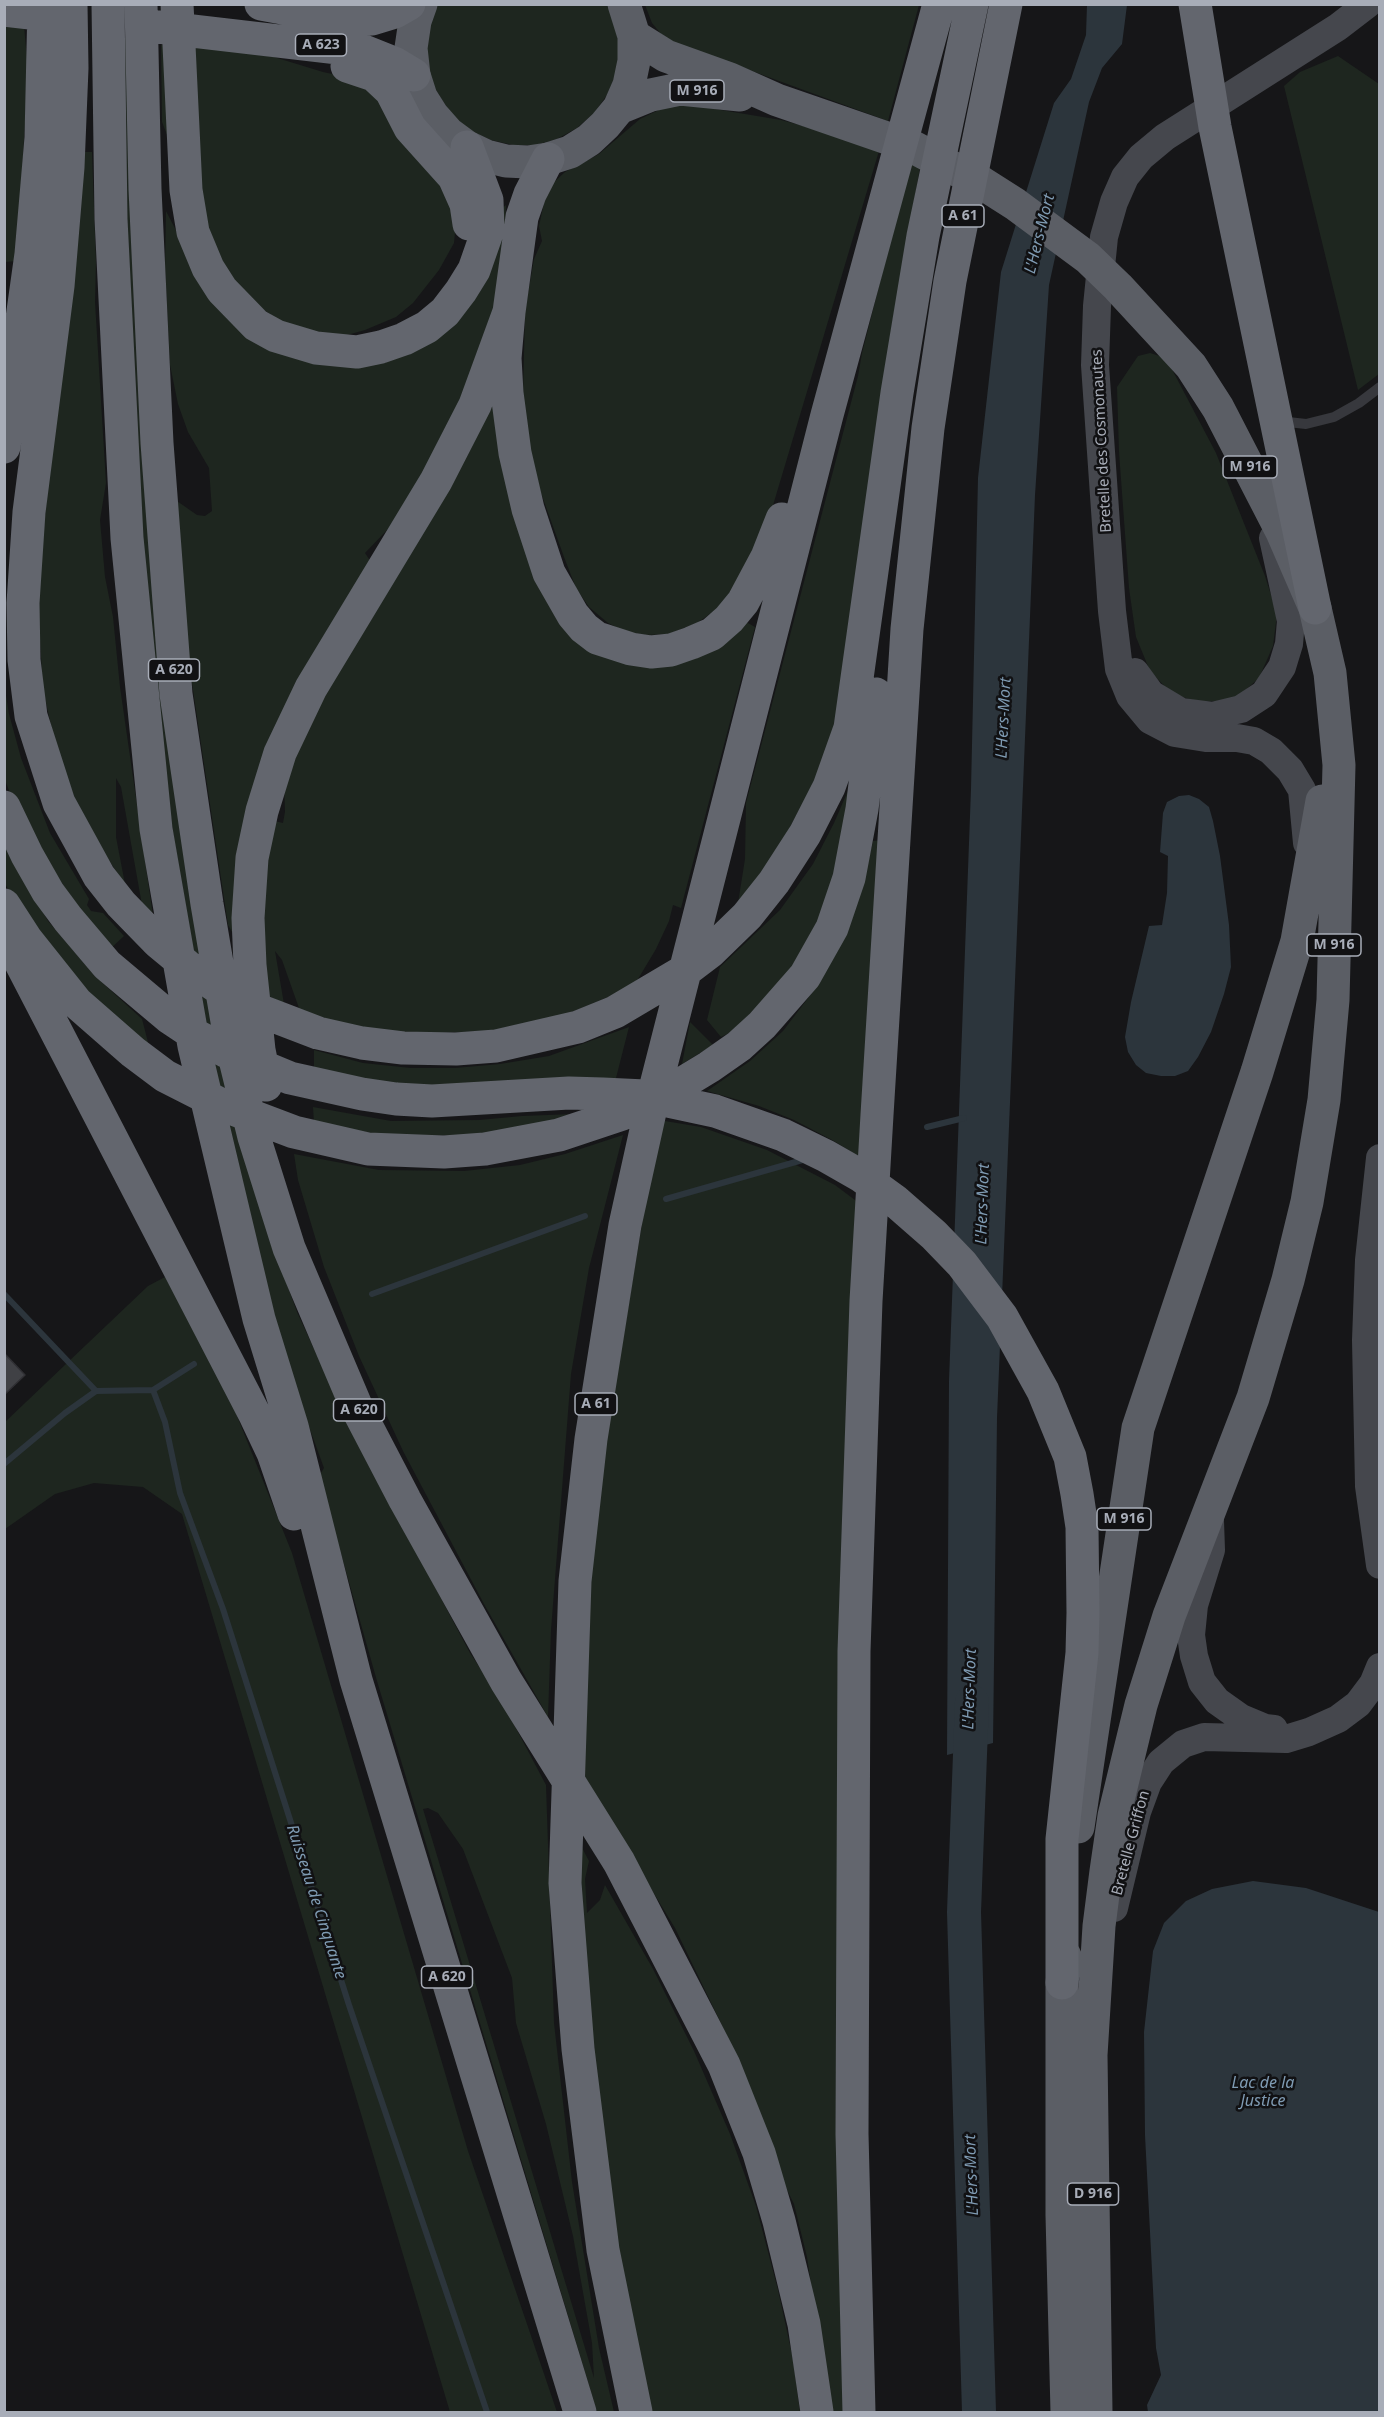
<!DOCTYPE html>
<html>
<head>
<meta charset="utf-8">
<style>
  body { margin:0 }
  #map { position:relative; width:1384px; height:2417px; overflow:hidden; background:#161618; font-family:"Noto Sans",sans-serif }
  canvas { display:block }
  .frame { position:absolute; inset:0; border:6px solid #a8adb8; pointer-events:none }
</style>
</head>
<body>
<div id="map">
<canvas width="1384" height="2417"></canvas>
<div class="frame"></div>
</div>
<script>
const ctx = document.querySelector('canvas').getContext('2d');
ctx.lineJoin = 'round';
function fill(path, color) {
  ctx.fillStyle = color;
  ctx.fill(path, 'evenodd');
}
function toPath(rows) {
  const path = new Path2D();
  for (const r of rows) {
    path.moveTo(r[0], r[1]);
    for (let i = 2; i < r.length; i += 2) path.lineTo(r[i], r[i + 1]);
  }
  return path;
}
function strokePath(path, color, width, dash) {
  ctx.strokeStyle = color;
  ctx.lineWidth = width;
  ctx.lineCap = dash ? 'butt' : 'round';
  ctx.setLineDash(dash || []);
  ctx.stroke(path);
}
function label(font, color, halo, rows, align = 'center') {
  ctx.font = font + ' "Noto Sans",sans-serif';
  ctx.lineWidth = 5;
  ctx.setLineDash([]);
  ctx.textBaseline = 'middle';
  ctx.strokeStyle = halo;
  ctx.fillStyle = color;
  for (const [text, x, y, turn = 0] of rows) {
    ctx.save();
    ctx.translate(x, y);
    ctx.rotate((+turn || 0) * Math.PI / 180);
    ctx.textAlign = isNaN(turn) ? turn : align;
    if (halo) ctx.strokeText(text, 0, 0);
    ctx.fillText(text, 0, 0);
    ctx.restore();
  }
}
fill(toPath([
  [436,5,608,5,617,29,619,52,616,74,607,95,594,113,577,128,557,139,536,145,513,145,491,140,471,131,453,117,429,79,425,34],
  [645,5,919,5,888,121,673,42,661,34,652,23],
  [5,24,24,26,28,70,17,261,5,262],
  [118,37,130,38,137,314,270,1238,297,1312,351,1429,470,1653,500,1698,546,1785,554,2023,572,2182,599,2348,614,2412,597,2412,377,1681,319,1476,324,1468,308,1424,304,1434,216,1081,173,833,147,627],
  [428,1808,438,1813,463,1849,512,1978,516,2023,546,2124,573,2236,592,2343,594,2378,423,1809],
  [189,44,274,57,323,72,356,79,372,86,448,196,456,222,454,243,439,270,413,303,396,317,365,330,333,339,303,335,237,293,205,224],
  [161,45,170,46,171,145,162,122],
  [1338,56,1379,84,1379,374,1358,390,1284,86,1300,72],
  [685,104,781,120,837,135,879,151,768,522,753,559,720,607,697,623,669,634,646,635,624,631,608,623,589,607,576,588,564,557,541,493,529,446,523,395,525,311,534,259,542,241,539,226,545,198,552,184,565,172,599,154,640,119,663,108],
  [83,152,92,152,96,263,95,302,106,483,100,520,105,577,113,617,120,687,153,916,142,905,121,787,116,778,116,837,125,884,99,846,77,804,56,748,43,689,37,592],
  [910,164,920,168,891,330,841,698,828,748,811,788,768,868,738,903,745,859,746,803,858,376,862,353],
  [506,205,504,255,490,324,464,396,422,477,388,529,365,553,371,562,320,645,239,944,228,925,189,663,177,501,197,515,205,516,212,511,209,468,188,432,178,404,170,365,165,266,166,211,185,248,251,336,417,341,500,210],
  [1150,353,1166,358,1216,453,1265,576,1277,614,1273,646,1259,678,1234,700,1200,702,1172,694,1150,671,1136,637,1129,588,1119,452,1117,387,1138,356],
  [491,400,594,650,746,622,755,627,681,908,673,905,669,921,656,949,638,979,625,990,567,1014,491,1031,411,1034,343,1024,300,1011,282,960,275,951,284,1004,265,994,260,941,270,820,283,823,285,812,284,781,288,756],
  [4,683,9,714,21,758,50,833,89,899,87,905,91,911,103,913,124,936,107,952,23,824,8,788,4,777],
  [853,779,847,845,800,967,733,1031,721,1037,707,1020,720,967,780,910,813,864,834,823],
  [882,840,861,1158,834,1141,794,1120,759,1106,707,1091,750,1061,783,1031,818,985,862,889,873,841],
  [4,844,48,921,95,976,142,1019,150,1050,112,1019,40,941,5,884],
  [690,1022,713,1045,682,1064],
  [629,1027,616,1078,465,1086,393,1084,314,1070,314,1050,363,1063,411,1068,455,1068,500,1064,549,1056],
  [313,1107,391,1121,479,1120,522,1116,573,1114,539,1126,486,1135,389,1136,314,1123],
  [659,1120,701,1127,767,1150,835,1185,859,1203,845,2412,830,2412,807,2257,794,2204,781,2178,730,2042,675,1928,576,1766,590,1539],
  [623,1135,589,1268,571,1374,551,1630,548,1717,484,1604,403,1451,359,1356,324,1267,298,1180,294,1154,379,1170,464,1171,520,1165,565,1154],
  [165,1277,219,1371,292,1553,468,2151,557,2412,450,2412,182,1514,143,1487,94,1483,55,1494,5,1529,5,1422,148,1286],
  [578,1840,589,1861,585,1879,587,1913,600,1900,605,1885,653,1969,694,2051,730,2134,756,2206,778,2290,793,2359,800,2412,644,2412,601,2169]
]), '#1e261f');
fill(toPath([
  [1087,5,1127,5,1122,44,1102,68,1089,102,1049,285,1035,495,997,1418,993,1743,947,1755,949,1381,971,789,978,478,1001,272,1054,103,1071,79,1086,35],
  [1189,795,1199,799,1209,807,1213,821,1220,856,1229,925,1231,967,1224,994,1211,1032,1198,1057,1188,1071,1175,1076,1161,1076,1146,1073,1136,1065,1128,1052,1125,1037,1131,1002,1149,926,1162,925,1167,893,1168,856,1160,852,1163,813,1167,802,1179,796],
  [1253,1881,1306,1888,1379,1912,1379,2412,1148,2412,1147,2405,1161,2375,1156,2348,1145,2135,1144,2032,1153,1951,1164,1923,1186,1901,1212,1889]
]), '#2c353c');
strokePath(toPath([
  [927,1127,964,1118],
  [666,1199,806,1159],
  [4,1294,96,1391],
  [372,1294,585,1216],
  [153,1390,165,1422,180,1493,223,1609,349,2005,487,2412],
  [4,1464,65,1413,96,1391,153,1390,194,1364]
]), '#2c353c', 6);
strokePath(toPath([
  [972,1702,964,1912,979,2412]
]), '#2c353c', 34);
const building = toPath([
  [4,1353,25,1375,4,1395,4,1353]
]);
fill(building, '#404145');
strokePath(building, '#303034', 1.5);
strokePath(toPath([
  [1279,421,1306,424,1334,417,1359,403,1380,387]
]), '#37383d', 10);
strokePath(toPath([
  [1135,672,1151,694,1181,712,1212,716,1241,709,1264,694,1282,667,1289,644,1291,621,1273,538],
  [1307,843,1302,790,1290,770,1271,751,1254,741,1237,738,1206,738,1175,733,1150,720,1130,696,1119,669,1112,611,1095,365,1097,306,1104,237,1114,202,1125,177,1141,157,1165,137,1338,27,1368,4],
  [1380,1158,1369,1260,1366,1340,1369,1486,1380,1565],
  [1210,1521,1211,1550,1194,1605,1191,1635,1194,1656,1202,1682,1217,1701,1241,1718,1265,1728,1274,1729],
  [1114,1908,1137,1812,1148,1782,1161,1762,1183,1744,1204,1737,1286,1739,1309,1732,1338,1719,1358,1704,1373,1684,1380,1667]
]), '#45474d', 28);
strokePath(toPath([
  [421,4,415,21,411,48,414,75,421,97,433,116,448,133,467,147,486,156,506,161,528,162,548,159,570,152,589,140,605,125,619,108,629,85,634,61,634,36,624,4],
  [634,36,666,56,730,79,777,100,913,147,982,183,1015,204,1088,258,1118,287,1191,366,1218,408,1282,532,1315,608,1330,673,1339,765,1333,1000,1324,1100,1307,1202,1288,1280,1253,1398,1169,1616,1141,1705,1114,1816,1106,1871,1099,1926,1091,2055,1096,2412],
  [619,108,651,95,680,89,740,95],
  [1078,1827,1138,1428,1257,1072,1297,941,1322,801],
  [1065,1956,1062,1983,1062,2215,1067,2412]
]), '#5b5e65', 33);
strokePath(toPath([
  [71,4,72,68,68,167,58,286,29,512,23,603,24,660,31,716,59,803,99,876,121,904,158,942,187,966,223,991,258,1010,318,1033,362,1043,403,1048,456,1049,496,1046,578,1027,615,1012,686,970,711,951,747,916,774,882,805,834,829,787,850,728,897,393,923,236,972,4],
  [108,4,111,219,127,538,156,829,194,1046,259,1319,292,1426,356,1680,580,2412],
  [141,4,145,189,157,443,176,694,207,904,230,1039,254,1137,289,1248,357,1408,405,1500,506,1681,619,1862,724,2065,759,2153,779,2221,804,2324,817,2412],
  [177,4,186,190,193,232,208,268,222,290,256,325,276,336,316,348,357,352,381,347,404,339,427,327,445,312,461,291,474,270,488,230,487,200,467,147],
  [261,4,347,20,372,19,395,12,409,4],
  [1195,4,1215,127,1315,608],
  [4,10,65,17],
  [158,27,364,51,394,63,414,75],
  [347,66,374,75,391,91,410,128,454,177,466,204,469,224],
  [548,159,530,194,522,217,509,312,505,358,507,393,515,453,528,509,549,573,573,615,584,628,597,638,631,649,651,652,671,650,691,643,712,634,729,619,743,602,767,557,782,519],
  [4,447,31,254,41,138,44,4],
  [4,807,27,855,48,892,68,919,107,965,170,1018,197,1036,227,1052,290,1078,362,1094,396,1099,432,1101,569,1093,603,1094,645,1096,715,1111,783,1135,826,1156,861,1176,894,1200,934,1235,962,1264,1002,1317,1043,1391,1070,1457,1077,1494,1082,1527,1083,1613,1082,1653,1062,1839,1062,1983],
  [4,905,26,939,77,1003,133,1052,165,1076,220,1104,294,1132,368,1149,444,1152,485,1149,559,1135,622,1114,653,1101,709,1067,739,1046,762,1025,805,976,832,928,849,878,862,809,876,694],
  [13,948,255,1415,273,1453,294,1514],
  [266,1085,259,1050,250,965,248,918,252,858,262,811,280,753,311,688,436,481,475,405,509,312],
  [636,2412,603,2250,578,2049,565,1883,575,1581,591,1439,625,1225,656,1085,827,415,939,4],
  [859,2412,852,2134,854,1651,866,1301,877,1115,907,629,928,428,950,281,1006,4]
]), '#63666e', 33);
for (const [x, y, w] of [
  [321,45,51],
  [697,91,54],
  [963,216,42],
  [1250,467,54],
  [174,670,51],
  [1334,945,54],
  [596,1404,42],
  [359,1410,51],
  [1124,1519,54],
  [447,1977,51],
  [1093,2194,51]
]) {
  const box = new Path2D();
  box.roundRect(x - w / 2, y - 11, w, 22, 4.5);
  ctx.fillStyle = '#111113';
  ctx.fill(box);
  strokePath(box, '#a8adb8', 1.5);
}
label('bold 14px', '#a8adb8', null, [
  ["A 623",321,45],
  ["M 916",697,91],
  ["A 61",963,216],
  ["M 916",1250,467],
  ["A 620",174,670],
  ["M 916",1334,945],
  ["A 61",596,1404],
  ["A 620",359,1410],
  ["M 916",1124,1519],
  ["A 620",447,1977],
  ["D 916",1093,2194]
]);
label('15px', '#a8adb8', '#111113', [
  ["Bretelle des Cosmonautes",1102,441,-93],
  ["Bretelle Griffon",1131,1843,-75]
]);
label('italic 16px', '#7f9bb3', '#111113', [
  ["L'Hers-Mort",1040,234,-76],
  ["L'Hers-Mort",1004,718,-87],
  ["L'Hers-Mort",983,1204,-88],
  ["L'Hers-Mort",970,1689,-88],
  ["Ruisseau de Cinquante",316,1902,72],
  ["Lac de la",1263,2083],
  ["Justice",1263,2101],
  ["L'Hers-Mort",972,2175,-92]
]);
</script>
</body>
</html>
